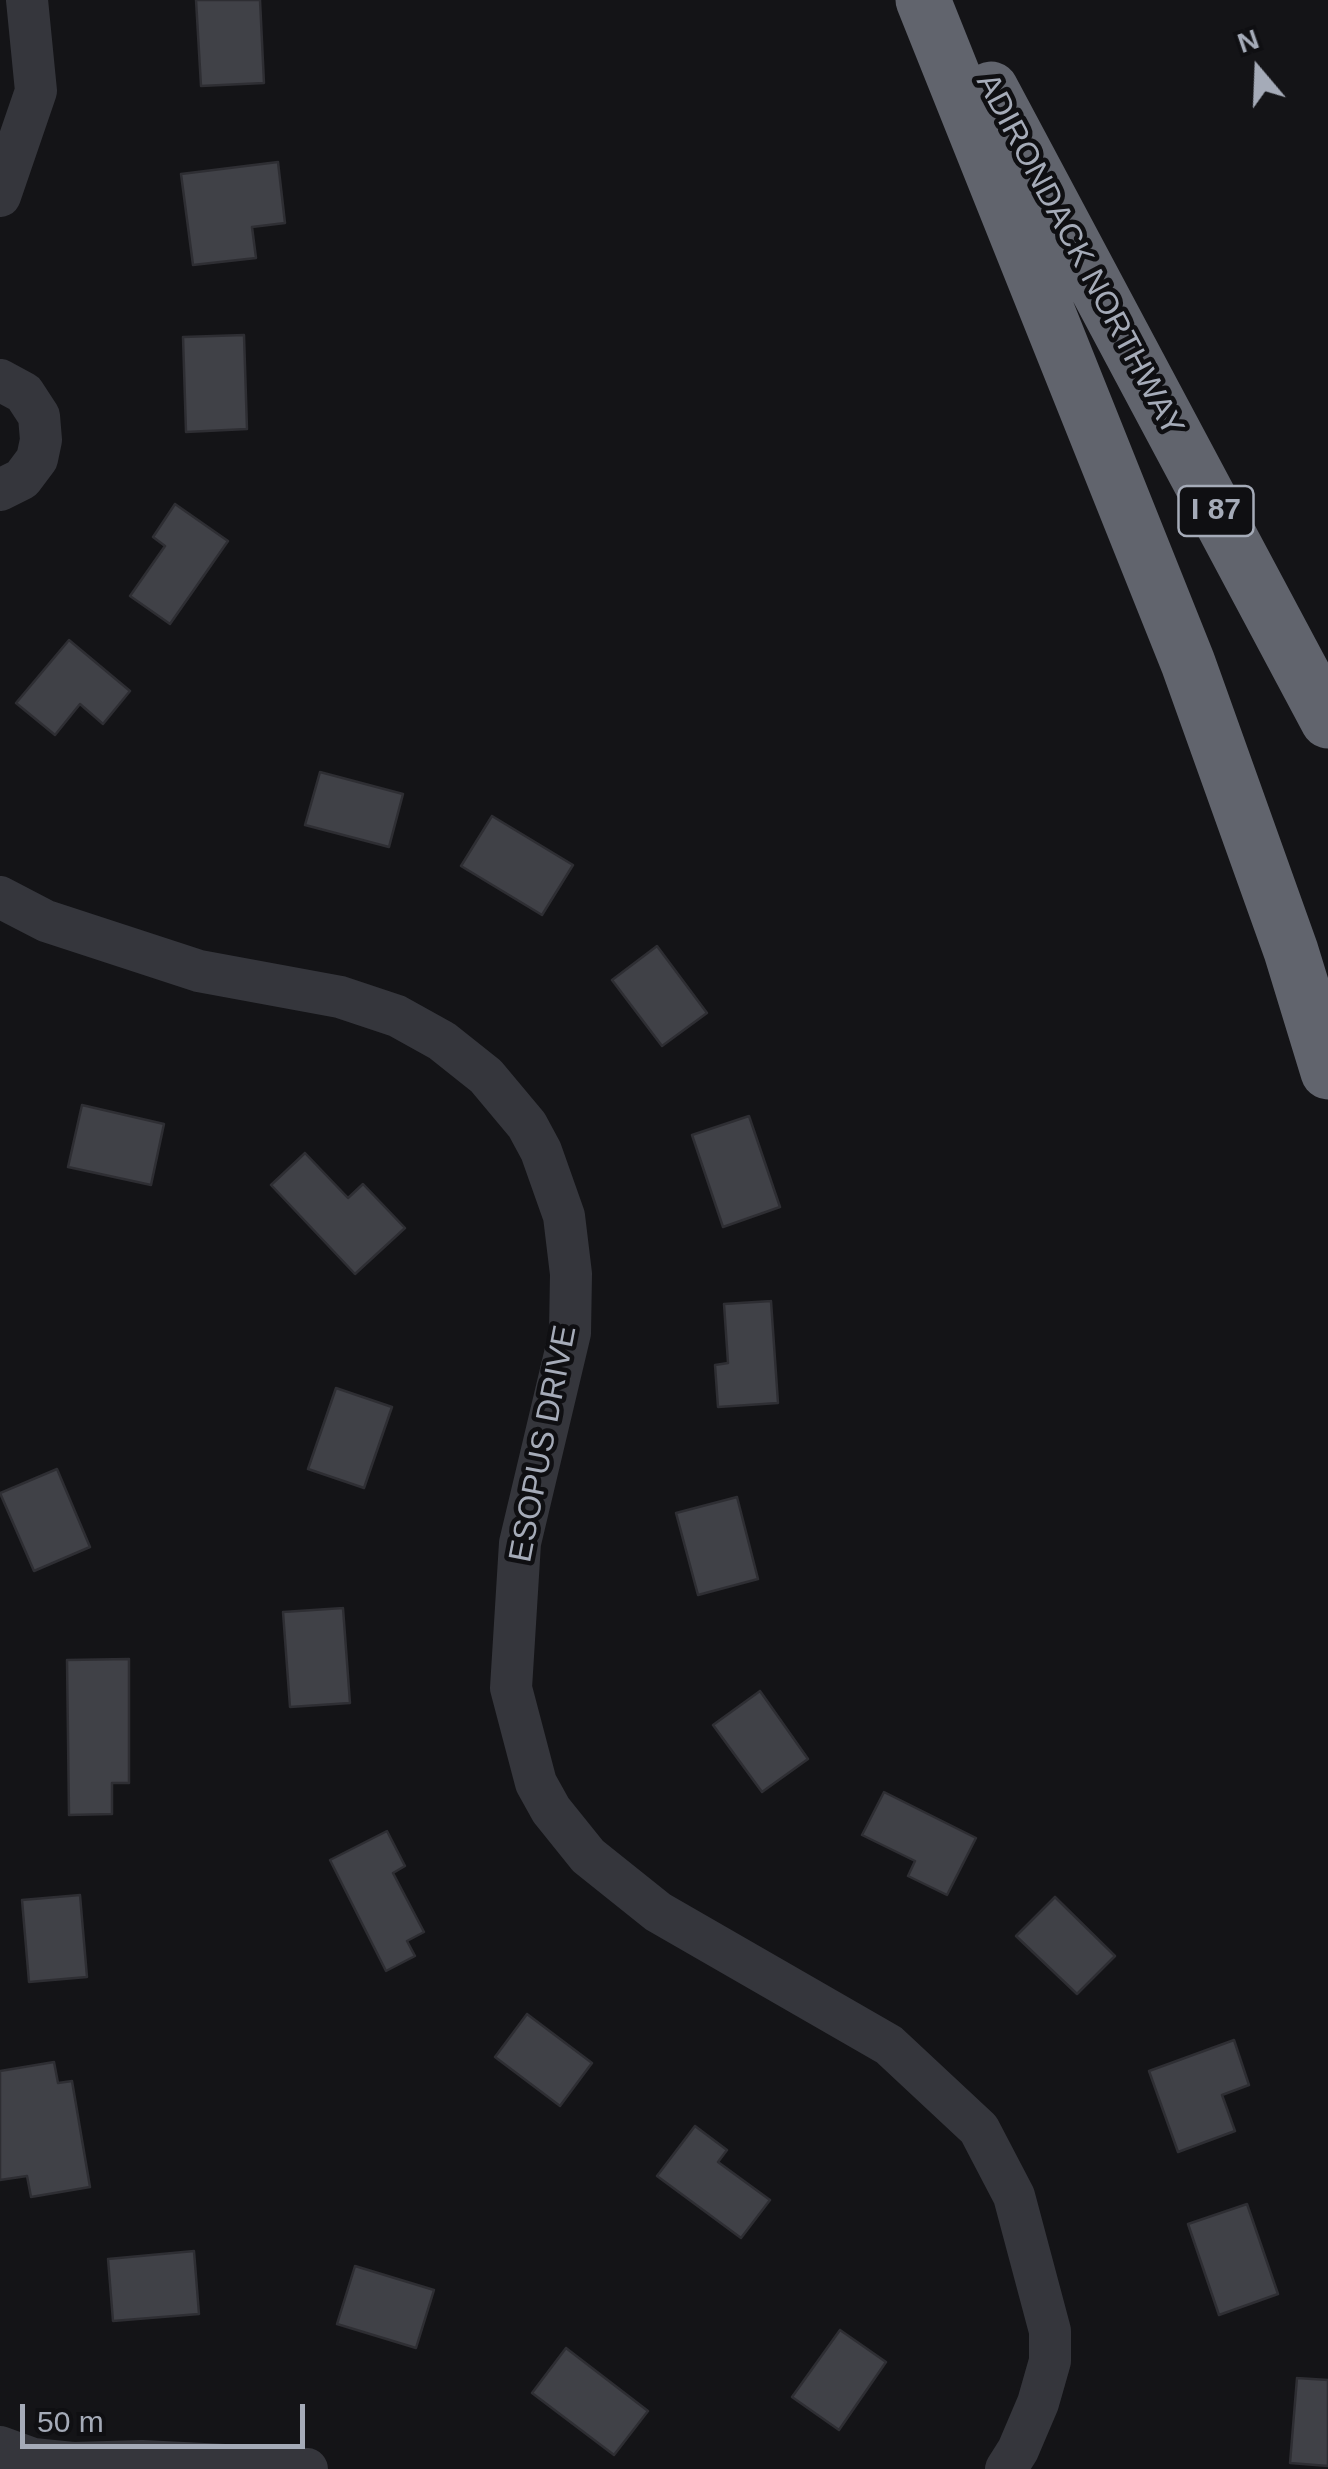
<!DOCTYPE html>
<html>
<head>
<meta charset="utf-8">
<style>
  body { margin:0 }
  #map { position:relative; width:1328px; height:2469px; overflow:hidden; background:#141417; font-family:Helvetica,sans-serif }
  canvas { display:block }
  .north { position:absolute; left:1208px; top:20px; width:100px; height:100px; -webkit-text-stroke:8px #0f0f12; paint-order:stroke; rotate:341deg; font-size:28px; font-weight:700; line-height:40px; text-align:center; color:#a5abb8 }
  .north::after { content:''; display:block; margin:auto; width:35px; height:45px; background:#a5abb8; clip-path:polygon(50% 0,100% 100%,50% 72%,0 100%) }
  .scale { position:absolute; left:20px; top:2404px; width:285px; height:45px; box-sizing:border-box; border:5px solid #a5abb8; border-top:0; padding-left:12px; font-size:30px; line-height:35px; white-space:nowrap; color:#a5abb8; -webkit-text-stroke:8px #0f0f12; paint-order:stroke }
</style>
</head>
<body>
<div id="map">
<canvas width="1328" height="2469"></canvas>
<div class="north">N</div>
<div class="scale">50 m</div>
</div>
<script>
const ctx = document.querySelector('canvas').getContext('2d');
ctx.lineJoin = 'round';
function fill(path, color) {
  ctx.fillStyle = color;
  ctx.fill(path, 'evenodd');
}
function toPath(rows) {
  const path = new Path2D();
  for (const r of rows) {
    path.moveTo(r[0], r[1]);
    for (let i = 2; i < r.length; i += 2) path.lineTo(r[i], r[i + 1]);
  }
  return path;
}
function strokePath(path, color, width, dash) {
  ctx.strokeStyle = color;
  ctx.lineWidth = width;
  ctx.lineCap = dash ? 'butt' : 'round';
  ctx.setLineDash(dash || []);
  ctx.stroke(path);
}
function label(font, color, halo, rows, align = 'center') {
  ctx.font = font + ' Helvetica,sans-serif';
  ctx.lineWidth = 9;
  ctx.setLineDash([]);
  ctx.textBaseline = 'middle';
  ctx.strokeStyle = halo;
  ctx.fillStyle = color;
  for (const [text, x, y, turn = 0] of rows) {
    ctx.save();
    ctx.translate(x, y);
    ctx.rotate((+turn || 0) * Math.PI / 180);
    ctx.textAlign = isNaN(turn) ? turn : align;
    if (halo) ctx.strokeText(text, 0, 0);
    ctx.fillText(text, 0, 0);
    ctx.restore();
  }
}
const building = toPath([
  [196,0,260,0,264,83,201,86,196,0],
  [278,162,285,223,252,227,256,258,193,265,181,174,278,162],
  [244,335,247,429,186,432,183,337,244,335],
  [175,504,228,541,170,624,130,596,165,546,153,537,175,504],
  [69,640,130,691,103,724,80,704,55,735,16,703,69,640],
  [320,772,403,794,389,847,305,825,320,772],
  [492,816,573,865,542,915,461,866,492,816],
  [657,946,707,1013,662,1046,612,980,657,946],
  [82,1105,164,1124,151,1185,68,1167,82,1105],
  [749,1116,780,1207,723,1227,692,1135,749,1116],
  [305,1153,348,1198,363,1184,405,1228,355,1274,271,1185,305,1153],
  [771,1301,778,1403,718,1407,715,1365,728,1363,724,1304,771,1301],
  [336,1388,392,1407,364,1488,308,1469,336,1388],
  [57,1469,90,1547,34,1571,0,1493,57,1469],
  [737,1497,758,1579,698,1595,676,1513,737,1497],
  [343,1608,350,1703,290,1707,283,1612,343,1608],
  [129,1659,129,1783,112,1783,112,1814,69,1815,67,1660,129,1659],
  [760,1691,808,1759,762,1792,713,1725,760,1691],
  [884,1792,976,1838,947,1895,908,1876,915,1861,862,1835,884,1792],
  [387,1831,405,1866,393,1873,424,1932,407,1941,415,1956,386,1971,330,1860,387,1831],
  [80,1895,87,1977,29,1982,22,1900,80,1895],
  [1055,1897,1115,1956,1077,1994,1016,1936,1055,1897],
  [527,2014,592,2063,560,2106,495,2057,527,2014],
  [1234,2040,1249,2085,1222,2095,1235,2131,1178,2152,1149,2071,1234,2040],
  [54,2062,58,2083,72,2081,90,2187,31,2197,27,2176,0,2180,0,2071,54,2062],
  [695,2126,727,2150,718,2162,770,2200,741,2238,657,2176,695,2126],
  [1247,2204,1278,2294,1219,2315,1188,2224,1247,2204],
  [194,2251,199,2314,113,2321,108,2259,194,2251],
  [355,2266,434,2290,416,2348,337,2324,355,2266],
  [840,2330,886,2362,839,2430,792,2397,840,2330],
  [566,2348,648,2411,614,2455,532,2393,566,2348],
  [1297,2378,1328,2380,1328,2466,1290,2463,1297,2378]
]);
fill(building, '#404147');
strokePath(building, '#2e2e33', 2.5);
strokePath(toPath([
  [0,196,36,91,27,0],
  [0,380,24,393,39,416,41,440,37,459,22,479,0,490],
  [0,897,46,921,199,971,340,997,397,1016,442,1041,486,1076,527,1125,541,1151,564,1216,571,1274,570,1333,520,1543,511,1688,536,1783,551,1810,588,1856,658,1912,889,2045,979,2129,1014,2196,1050,2331,1050,2361,1038,2403,1018,2450,1006,2469],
  [0,2447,33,2459,73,2463,142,2461,307,2469]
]), '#35363c', 42);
strokePath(toPath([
  [923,0,1188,663,1291,951,1328,1072],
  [991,89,1328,721]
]), '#61646d', 55);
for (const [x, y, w] of [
  [1216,511,75]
]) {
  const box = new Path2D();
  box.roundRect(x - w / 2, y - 25, w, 50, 8);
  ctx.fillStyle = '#0f0f12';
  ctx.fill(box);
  strokePath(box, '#a5abb8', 2.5);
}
label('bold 30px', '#a5abb8', null, [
  ["I 87",1216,511]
]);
label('32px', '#a5abb8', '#0f0f12', [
  ["ADIRONDACK NORTHWAY",1079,255,62],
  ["ESOPUS DRIVE",544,1444,-79]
]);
</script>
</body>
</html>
